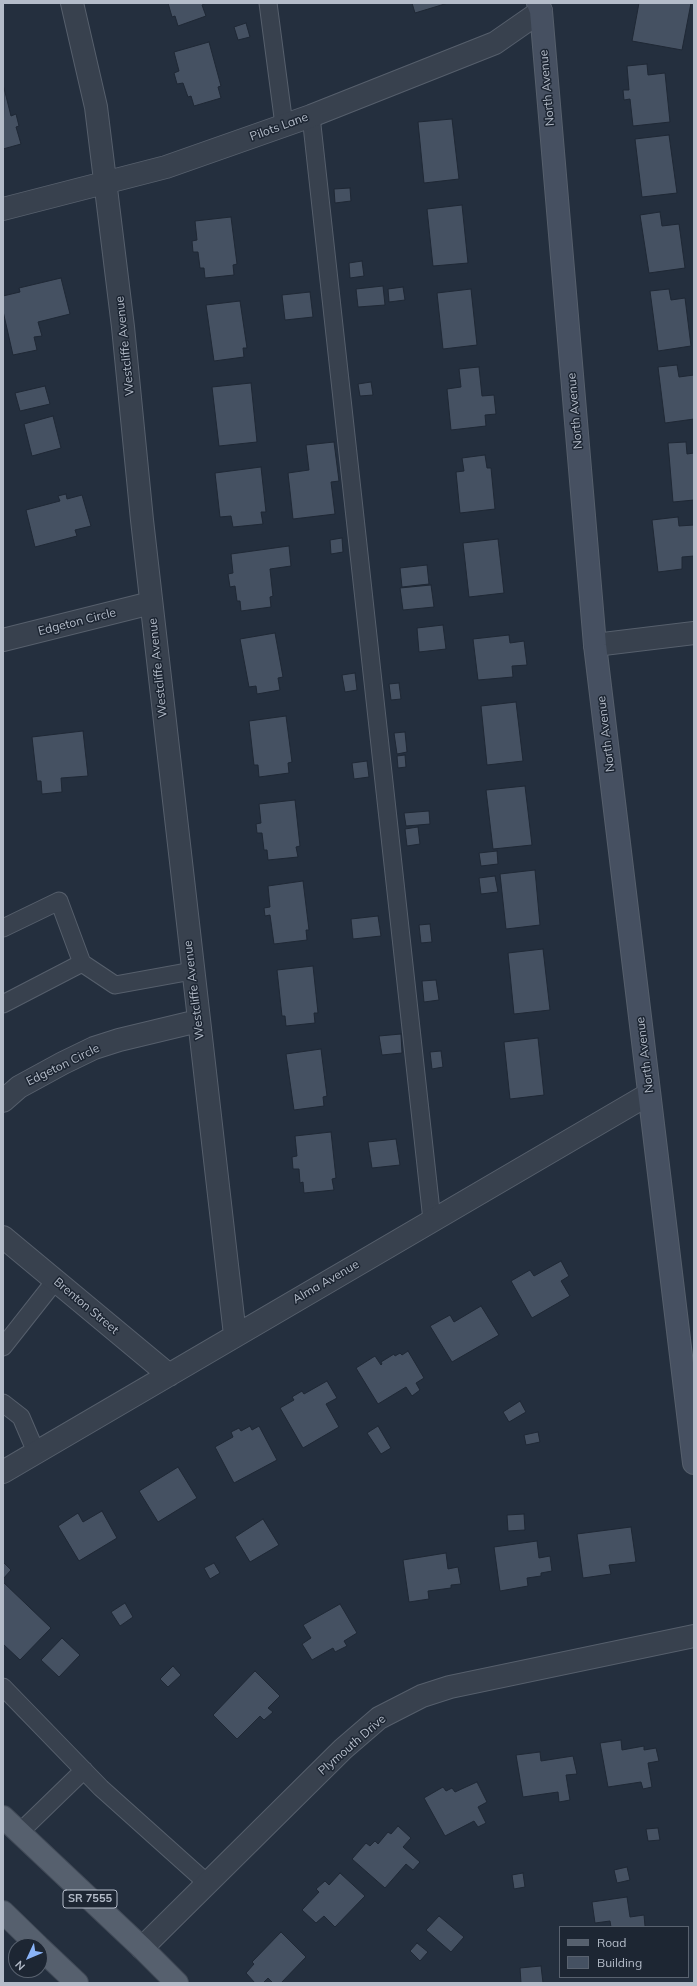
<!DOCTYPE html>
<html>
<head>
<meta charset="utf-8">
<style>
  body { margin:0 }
  #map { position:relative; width:697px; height:1986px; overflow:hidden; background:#242f3e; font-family:Mulish,sans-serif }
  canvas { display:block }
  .frame { position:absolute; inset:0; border:4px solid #b4bcc9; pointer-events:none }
  .legend { position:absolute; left:559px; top:1926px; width:130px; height:52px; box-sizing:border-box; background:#1d2633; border:1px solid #59626f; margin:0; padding:5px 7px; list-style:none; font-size:12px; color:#b4bcc9 }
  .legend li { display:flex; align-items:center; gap:8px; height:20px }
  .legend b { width:20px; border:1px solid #59626f }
  .north { position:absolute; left:8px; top:1938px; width:40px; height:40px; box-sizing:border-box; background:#1d2633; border:1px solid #59626f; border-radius:50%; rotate:226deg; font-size:11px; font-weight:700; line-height:16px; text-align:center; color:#b4bcc9 }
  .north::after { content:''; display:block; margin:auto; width:14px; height:18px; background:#8ab4f8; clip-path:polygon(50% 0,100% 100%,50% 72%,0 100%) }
</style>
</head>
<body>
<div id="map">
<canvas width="697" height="1986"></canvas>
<div class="frame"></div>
<ul class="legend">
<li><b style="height:5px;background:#56606e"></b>Road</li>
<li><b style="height:11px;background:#455162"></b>Building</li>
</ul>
<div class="north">N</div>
</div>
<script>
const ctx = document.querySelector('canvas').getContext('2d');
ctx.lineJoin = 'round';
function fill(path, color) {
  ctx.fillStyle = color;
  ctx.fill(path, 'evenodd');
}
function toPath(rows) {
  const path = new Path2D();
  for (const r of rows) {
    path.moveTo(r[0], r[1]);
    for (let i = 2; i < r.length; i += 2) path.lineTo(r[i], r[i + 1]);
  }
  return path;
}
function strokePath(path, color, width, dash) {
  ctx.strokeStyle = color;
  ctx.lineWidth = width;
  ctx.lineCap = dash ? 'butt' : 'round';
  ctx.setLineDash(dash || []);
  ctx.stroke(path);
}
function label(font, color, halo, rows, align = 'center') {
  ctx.font = font + ' Mulish,sans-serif';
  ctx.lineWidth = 3;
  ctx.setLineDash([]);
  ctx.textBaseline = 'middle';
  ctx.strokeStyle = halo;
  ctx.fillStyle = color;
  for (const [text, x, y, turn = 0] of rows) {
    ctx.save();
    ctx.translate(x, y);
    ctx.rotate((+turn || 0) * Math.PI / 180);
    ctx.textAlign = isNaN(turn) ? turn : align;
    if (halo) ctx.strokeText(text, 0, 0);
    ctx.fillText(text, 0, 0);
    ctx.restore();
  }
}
const building = toPath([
  [168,3,206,3,202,5,206,16,178,26,175,16,172,17,168,3],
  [412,3,448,3,415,13,412,3],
  [639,3,691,3,682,50,632,41,639,3],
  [246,23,250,37,238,40,234,27,246,23],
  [209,42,221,86,218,87,221,98,194,106,191,96,188,97,183,83,177,84,174,73,179,71,174,52,209,42],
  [647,64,648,75,665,73,670,122,633,126,630,99,624,100,623,90,629,90,627,66,647,64],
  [4,88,11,116,16,114,19,126,16,127,21,144,3,149,4,88],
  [452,119,459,179,424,183,418,122,452,119],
  [669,135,677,193,642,197,635,139,669,135],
  [350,188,351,201,335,203,334,189,350,188],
  [462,205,468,263,433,266,427,209,462,205],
  [660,212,662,226,679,224,685,268,649,273,640,215,660,212],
  [231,217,237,264,233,265,234,275,205,278,204,268,200,268,198,252,193,252,192,241,197,240,195,221,231,217],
  [362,261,364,276,350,278,349,263,362,261],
  [61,278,70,314,38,322,42,336,34,337,37,350,13,355,3,311,3,296,20,292,19,288,61,278],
  [383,286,385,305,358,307,356,289,383,286],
  [403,287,405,300,389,302,388,289,403,287],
  [471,289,477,345,443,349,437,293,471,289],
  [669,289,671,300,685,298,691,346,658,351,650,291,669,289],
  [310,292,313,317,285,320,282,295,310,292],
  [240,301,247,348,243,348,244,357,214,361,206,305,240,301],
  [677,365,679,377,694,375,694,419,665,423,658,367,677,365],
  [479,367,482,396,494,395,496,414,485,415,486,426,451,430,447,389,461,387,459,369,479,367],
  [371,382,373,395,360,396,358,384,371,382],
  [251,383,257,442,219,446,212,387,251,383],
  [45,386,50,404,20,411,15,393,45,386],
  [53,416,61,448,32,456,24,424,53,416],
  [334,442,339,481,331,482,335,514,293,519,288,473,309,470,306,445,334,442],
  [686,442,687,454,694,453,694,500,673,502,668,443,686,442],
  [485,455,487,468,491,468,495,509,460,513,456,472,464,471,462,458,485,455],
  [261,467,266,512,261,512,263,524,233,527,231,516,220,517,215,473,261,467],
  [66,494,67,499,82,495,91,526,75,530,77,536,35,547,26,510,60,501,58,496,66,494],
  [678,517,679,526,694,525,694,556,682,557,682,569,658,572,652,520,678,517],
  [342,538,343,552,331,554,330,540,342,538],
  [498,539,504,593,469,597,463,543,498,539],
  [289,546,291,566,270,569,273,596,270,597,271,607,241,611,240,601,237,601,235,586,230,587,228,574,233,573,231,554,289,546],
  [427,565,429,584,402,587,400,568,427,565],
  [431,585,434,607,403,610,400,588,431,585],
  [443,625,446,649,419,652,417,628,443,625],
  [275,633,283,677,278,678,280,690,257,694,256,686,249,687,240,639,275,633],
  [509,635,510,643,524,641,527,665,512,666,513,677,478,680,473,639,509,635],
  [355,673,357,690,345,692,342,675,355,673],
  [399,683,401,699,391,700,389,684,399,683],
  [516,702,523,761,487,765,481,706,516,702],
  [286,716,292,762,288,763,289,773,259,777,258,765,254,765,249,721,286,716],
  [83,731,88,776,61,778,62,792,42,794,41,781,37,781,32,737,83,731],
  [405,732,407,752,397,754,394,733,405,732],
  [405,755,406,767,398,768,397,756,405,755],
  [367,761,369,777,354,779,352,763,367,761],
  [525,786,532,845,493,849,486,790,525,786],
  [295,800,300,846,296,847,298,857,268,860,267,850,264,850,262,833,257,833,256,824,261,823,259,804,295,800],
  [429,811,430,824,406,826,404,813,429,811],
  [418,827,420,844,407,846,405,829,418,827],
  [497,851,498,864,481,866,479,853,497,851],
  [535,870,540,925,506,929,500,874,535,870],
  [495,876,498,892,481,894,479,878,495,876],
  [303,881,309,930,306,930,307,940,274,944,270,915,265,916,264,908,270,907,268,886,303,881],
  [378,916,381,936,353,939,351,919,378,916],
  [430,924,432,942,421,943,419,925,430,924],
  [543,949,550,1010,514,1014,508,953,543,949],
  [313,966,318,1013,314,1013,315,1023,286,1026,285,1016,282,1016,277,970,313,966],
  [436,980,439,1000,424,1002,422,981,436,980],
  [401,1034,402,1053,382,1055,379,1036,401,1034],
  [538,1038,544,1095,510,1099,504,1042,538,1038],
  [321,1049,327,1096,323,1097,324,1106,294,1110,286,1054,321,1049],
  [441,1051,443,1067,432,1069,430,1052,441,1051],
  [331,1132,336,1178,332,1179,334,1190,304,1193,303,1182,300,1183,299,1169,293,1169,292,1157,297,1156,295,1136,331,1132],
  [396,1139,400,1165,372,1168,368,1142,396,1139],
  [561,1261,569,1276,561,1281,570,1296,532,1318,511,1281,530,1270,534,1276,561,1261],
  [481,1306,499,1335,452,1362,430,1326,450,1315,454,1322,481,1306],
  [408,1351,424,1378,416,1383,420,1390,412,1396,406,1387,378,1404,356,1368,375,1356,381,1365,382,1364,381,1362,394,1354,395,1356,400,1353,402,1355,408,1351],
  [327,1381,337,1398,326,1404,339,1427,303,1448,280,1408,294,1400,292,1397,302,1391,304,1394,327,1381],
  [520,1401,526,1412,509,1422,503,1412,520,1401],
  [250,1426,252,1430,259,1426,277,1460,234,1483,215,1447,233,1437,231,1432,239,1428,241,1431,250,1426],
  [378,1426,391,1448,381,1454,367,1433,378,1426],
  [538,1432,540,1442,526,1445,524,1435,538,1432],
  [178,1467,197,1498,158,1522,139,1491,178,1467],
  [102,1511,117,1538,79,1561,58,1526,78,1513,83,1522,102,1511],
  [524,1514,525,1530,508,1531,507,1515,524,1514],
  [263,1519,279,1545,250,1562,235,1537,263,1519],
  [631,1527,636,1562,609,1565,611,1574,583,1578,577,1534,631,1527],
  [537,1541,539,1558,550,1556,552,1571,541,1573,541,1576,527,1578,528,1586,500,1591,494,1547,537,1541],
  [446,1553,448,1569,458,1567,461,1584,451,1585,451,1588,428,1591,429,1599,409,1602,403,1560,446,1553],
  [3,1562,11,1570,3,1579,3,1562],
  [214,1563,220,1573,210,1579,204,1568,214,1563],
  [3,1582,51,1628,20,1660,3,1644,3,1582],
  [125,1603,133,1617,120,1626,111,1612,125,1603],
  [340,1604,357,1633,344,1641,347,1646,335,1652,333,1648,312,1660,302,1644,311,1638,303,1625,340,1604],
  [62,1638,80,1655,59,1677,41,1660,62,1638],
  [173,1666,181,1675,168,1687,160,1679,173,1666],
  [255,1671,280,1696,268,1708,273,1712,264,1720,260,1716,237,1739,213,1715,255,1671],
  [621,1740,622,1750,644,1746,644,1750,656,1748,659,1761,648,1763,652,1787,643,1789,641,1782,608,1787,600,1743,621,1740],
  [540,1752,541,1761,573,1756,577,1774,566,1775,570,1800,559,1802,558,1792,523,1797,516,1755,540,1752],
  [477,1782,487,1802,478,1807,486,1823,478,1827,474,1821,445,1836,424,1798,443,1787,446,1791,452,1788,455,1792,477,1782],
  [398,1826,411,1838,403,1847,420,1862,413,1870,406,1864,385,1888,352,1859,366,1843,370,1846,375,1841,378,1844,388,1832,391,1834,398,1826],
  [658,1828,660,1840,648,1841,646,1829,658,1828],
  [627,1867,630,1880,617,1883,614,1870,627,1867],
  [340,1873,365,1896,335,1927,324,1916,316,1923,302,1910,319,1892,316,1889,325,1881,329,1885,340,1873],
  [523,1873,525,1887,514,1889,512,1875,523,1873],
  [627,1897,630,1917,644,1915,645,1926,647,1927,611,1927,610,1921,595,1923,592,1902,627,1897],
  [439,1916,464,1937,451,1952,426,1930,439,1916],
  [281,1932,306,1957,281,1983,273,1983,268,1978,263,1983,255,1983,246,1973,254,1964,252,1962,281,1932],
  [417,1943,428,1952,420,1961,410,1951,417,1943],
  [541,1966,543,1983,521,1983,520,1968,541,1966]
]);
fill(building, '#455162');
strokePath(building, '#1f2835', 1);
const lane = toPath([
  [268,3,284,125],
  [311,116,432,1220],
  [3,928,59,901,82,963],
  [3,1004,82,963,115,985,192,971],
  [3,1347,55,1281],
  [3,1403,21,1417,36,1452],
  [3,1687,101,1788,207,1883],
  [19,1833,84,1770]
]);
const street = toPath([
  [72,3,96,107,123,327,142,520,235,1335],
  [3,209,166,167,311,116,495,43,541,11],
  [3,640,151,603],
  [595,645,694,633],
  [3,1101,19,1087,63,1063,94,1048,119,1040,198,1021],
  [3,1237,169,1375],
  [3,1472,649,1094],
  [142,1948,343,1749,379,1718,422,1696,450,1687,694,1636]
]);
const secondary = toPath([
  [538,3,541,11,595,645,694,1463]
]);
const primary = toPath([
  [3,1817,142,1948,177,1983],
  [3,1912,38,1946],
  [40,1948,77,1983]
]);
strokePath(lane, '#565f6c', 19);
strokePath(street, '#565f6c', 24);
strokePath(secondary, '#565f6c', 24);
strokePath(primary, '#414a57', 24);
strokePath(lane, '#38414e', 17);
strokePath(street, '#38414e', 22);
strokePath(secondary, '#465061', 22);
strokePath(primary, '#56606e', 22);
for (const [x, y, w] of [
  [90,1899,54]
]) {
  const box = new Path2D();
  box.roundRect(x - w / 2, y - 9, w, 18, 3);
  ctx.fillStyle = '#1d2633';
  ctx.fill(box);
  strokePath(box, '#b4bcc9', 1);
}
label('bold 11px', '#b4bcc9', null, [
  ["SR 7555",90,1899]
]);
label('12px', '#b4bcc9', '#1d2633', [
  ["North Avenue",547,88,-95],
  ["Pilots Lane",279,127,-20],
  ["Westcliffe Avenue",125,346,-96],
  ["North Avenue",575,411,-95],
  ["Edgeton Circle",77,622,-14],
  ["Westcliffe Avenue",158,668,-96],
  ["North Avenue",606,734,-97],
  ["Westcliffe Avenue",194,990,-97],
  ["North Avenue",645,1055,-97],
  ["Edgeton Circle",63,1065,-26],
  ["Alma Avenue",326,1282,-30],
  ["Brenton Street",86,1306,40],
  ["Plymouth Drive",352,1745,-41]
]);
</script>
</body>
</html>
